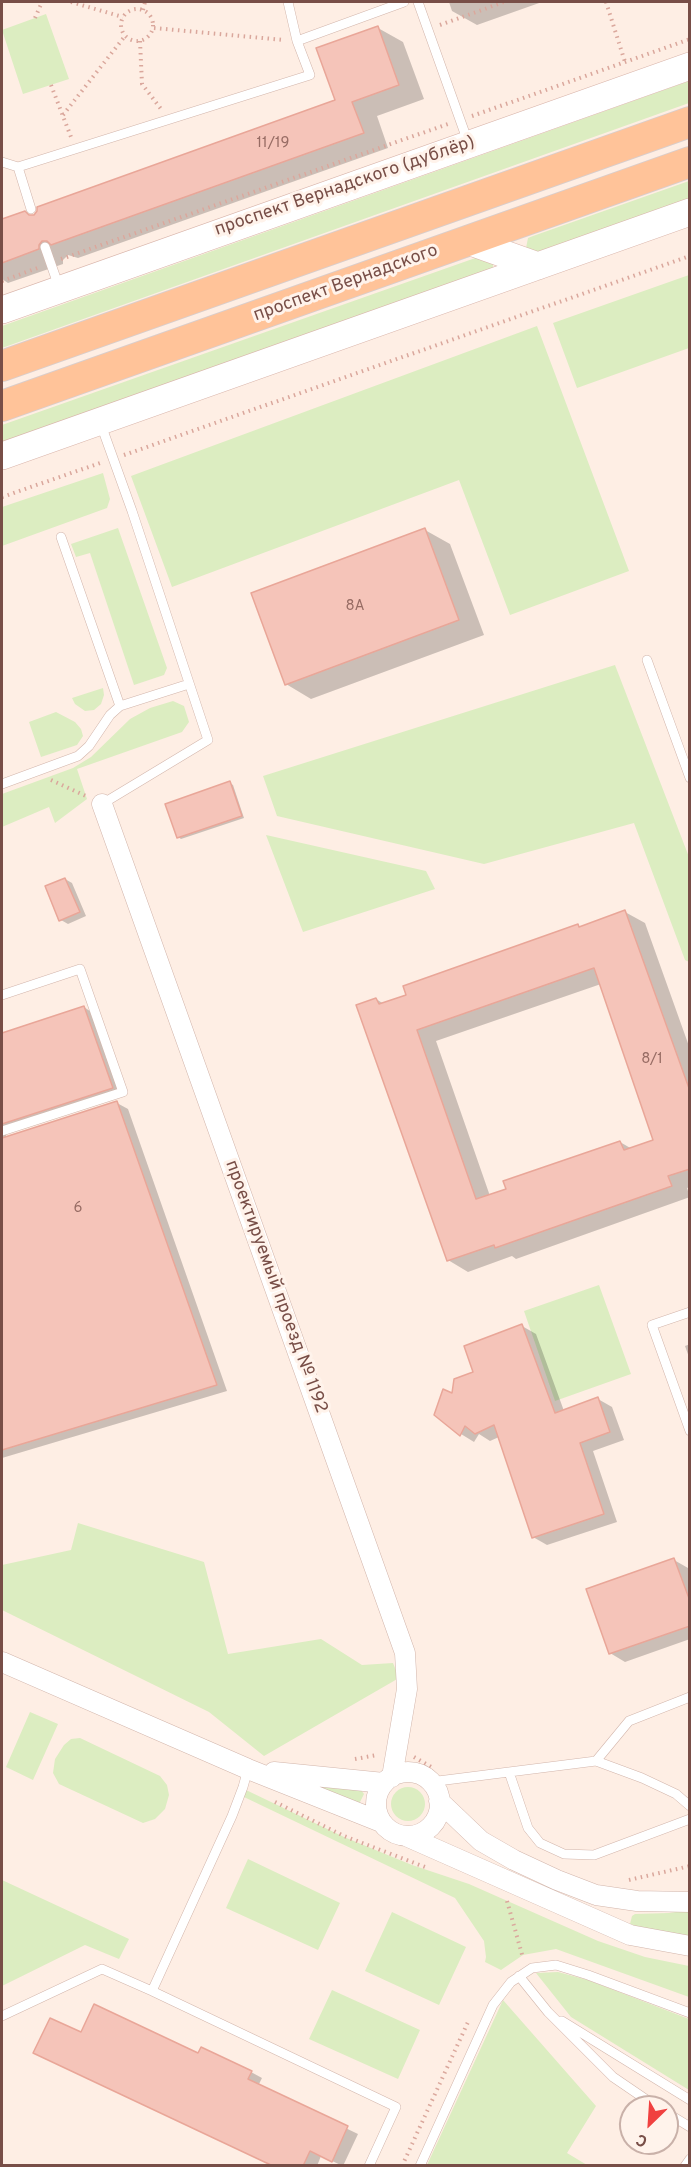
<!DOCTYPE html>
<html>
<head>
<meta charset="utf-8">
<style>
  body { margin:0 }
  #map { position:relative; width:691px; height:2167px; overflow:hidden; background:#feeee4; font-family:Overpass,sans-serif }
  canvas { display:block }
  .frame { position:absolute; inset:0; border:3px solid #784e47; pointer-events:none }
  .north { position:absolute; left:619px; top:2095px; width:60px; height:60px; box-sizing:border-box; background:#fff3eb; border:2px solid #c9b1a9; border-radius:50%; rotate:205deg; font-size:16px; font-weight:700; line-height:24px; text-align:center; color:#784e47 }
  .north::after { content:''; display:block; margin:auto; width:21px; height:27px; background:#f04140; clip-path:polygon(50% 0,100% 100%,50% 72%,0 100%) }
</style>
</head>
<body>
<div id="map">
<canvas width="691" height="2167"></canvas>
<div class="frame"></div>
<div class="north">С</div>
</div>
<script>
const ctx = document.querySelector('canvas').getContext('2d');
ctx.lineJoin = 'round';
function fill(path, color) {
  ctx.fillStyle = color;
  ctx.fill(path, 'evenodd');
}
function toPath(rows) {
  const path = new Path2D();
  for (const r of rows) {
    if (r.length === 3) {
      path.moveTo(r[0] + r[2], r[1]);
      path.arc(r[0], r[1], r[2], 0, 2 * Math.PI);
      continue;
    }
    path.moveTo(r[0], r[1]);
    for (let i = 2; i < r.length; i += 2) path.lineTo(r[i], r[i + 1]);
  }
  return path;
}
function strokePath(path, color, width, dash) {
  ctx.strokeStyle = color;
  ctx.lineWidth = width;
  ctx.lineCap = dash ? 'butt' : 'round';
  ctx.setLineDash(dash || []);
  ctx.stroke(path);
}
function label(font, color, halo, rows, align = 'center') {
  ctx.font = font + ' Overpass,sans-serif';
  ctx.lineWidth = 6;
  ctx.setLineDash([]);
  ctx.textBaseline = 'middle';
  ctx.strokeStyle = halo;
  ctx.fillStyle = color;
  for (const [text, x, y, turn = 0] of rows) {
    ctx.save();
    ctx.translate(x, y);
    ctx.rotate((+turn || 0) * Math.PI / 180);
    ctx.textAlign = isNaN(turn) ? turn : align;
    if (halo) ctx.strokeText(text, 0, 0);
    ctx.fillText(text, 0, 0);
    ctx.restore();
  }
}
fill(toPath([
  [46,14,69,79,23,94,2,30],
  [689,81,689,103,2,348,2,326],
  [689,181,689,199,538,253,526,248,528,238,533,236],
  [481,256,493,261,493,267,487,273,2,443,2,425],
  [689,275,689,348,577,388,553,323],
  [537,326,629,571,510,615,459,480,172,587,131,476],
  [103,473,110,499,107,508,2,546,2,507],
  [118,528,167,668,164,675,134,685,90,553,76,557,71,544],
  [615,665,689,857,689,962,685,960,634,823,484,864,277,816,263,776],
  [103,688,104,695,101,704,94,710,85,711,75,704,72,698],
  [173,701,184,706,189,722,182,732,77,769,87,799,55,823,49,807,2,827,2,794,73,768,91,757,130,719,150,708],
  [56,712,75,722,81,729,83,736,77,745,41,757,29,722],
  [266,835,426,871,435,889,303,932],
  [599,1285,631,1374,555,1401,524,1311],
  [78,1523,204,1562,228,1654,321,1639,362,1665,393,1663,399,1678,264,1756,209,1712,2,1610,2,1565,71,1550],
  [30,1712,58,1724,33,1780,6,1767],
  [80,1738,160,1776,167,1785,169,1795,165,1809,155,1819,143,1823,59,1784,53,1773,55,1759,64,1745,71,1739],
  [317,1785,361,1790,364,1794,359,1804,317,1788],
  [408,1804,17],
  [246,1790,344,1837,412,1865,469,1884,598,1941,645,1957,689,1966,689,1997,556,1949,523,1955,501,1970,485,1962,486,1957,484,1941,455,1898,244,1797],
  [248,1859,340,1903,318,1950,226,1908],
  [2,1880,129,1939,119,1959,85,1945,2,1986],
  [689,1910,689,1936,645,1929,630,1924,632,1916,635,1914,669,1913],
  [392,1912,466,1947,439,2005,365,1971],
  [558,1972,588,1980,689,2019,689,2090,571,2017,536,1973],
  [332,1990,420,2030,398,2079,309,2039],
  [503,2000,596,2106,567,2153,587,2165,427,2165]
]), '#dcedc1');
fill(toPath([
  [449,2,542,2,477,25,452,11],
  [378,28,403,42,424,99,377,116,388,148,78,258,68,255,63,260,63,264,8,283,2,279,2,221,24,213,32,217,337,101],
  [425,530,450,544,484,635,311,699,286,684],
  [230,783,233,785,244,818,181,839,178,837],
  [65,879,72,883,86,916,68,924,61,920],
  [625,912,645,923,690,1049,690,1187,687,1188,690,1197,516,1259,512,1256,468,1272,448,1260,376,999,384,1004,578,926,581,928],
  [601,984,655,1141,632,1149,620,1142,490,1196,436,1041],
  [84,1007,94,1014,123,1094,11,1130,6,1135,6,1138,117,1103,128,1109,227,1391,2,1458,2,1034],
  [522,1326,536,1334,564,1411,598,1399,612,1407,624,1440,593,1451,617,1522,547,1545,533,1537,499,1437,490,1441,479,1434,474,1442,461,1434,453,1396],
  [690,1344,690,1360,685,1346],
  [674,1560,688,1568,690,1571,690,1639,625,1662,610,1653],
  [81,2034,199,2055,251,2072,262,2078,258,2086,358,2134,343,2166,321,2156,317,2166,273,2166]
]), '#0003');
const building = toPath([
  [378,26,399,85,352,102,364,133,51,245,47,241,42,241,39,245,39,249,2,263,2,219,25,211,29,215,34,215,37,211,37,207,335,100,316,48,378,26],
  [425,528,459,620,285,685,251,593,425,528],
  [230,781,242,816,177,838,165,804,230,781],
  [65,878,80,912,59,921,45,886,65,878],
  [625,910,690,1091,690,1169,668,1176,672,1186,495,1248,494,1245,447,1261,356,1005,376,998,379,1004,406,995,403,986,578,924,579,927,625,910],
  [594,968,653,1140,624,1150,620,1141,503,1181,506,1189,476,1199,417,1030,594,968],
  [84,1006,113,1088,2,1124,2,1033,84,1006],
  [117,1101,217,1385,2,1450,2,1138,117,1101],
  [522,1324,555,1413,598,1397,610,1432,580,1443,604,1514,532,1538,494,1425,475,1434,465,1426,460,1436,434,1415,443,1389,452,1393,454,1379,473,1372,464,1346,522,1324],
  [674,1558,690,1601,690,1626,609,1654,586,1589,674,1558],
  [94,2004,198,2053,201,2047,252,2071,248,2079,348,2126,332,2162,310,2151,303,2166,273,2166,33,2053,50,2018,81,2032,94,2004]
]);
fill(building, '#f5c4b9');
strokePath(building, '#e9a698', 1.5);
const lane = toPath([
  [288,2,297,41],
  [418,2,468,142],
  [2,162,18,167,31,209],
  [18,167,310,75,297,41,404,2],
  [45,247,59,287],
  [100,422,132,511,208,740,102,804],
  [61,537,120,706],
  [647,660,690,778],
  [2,784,78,756,89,746,110,715,120,706,189,684],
  [2,995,80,969,123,1092,2,1131],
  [690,1312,652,1325,690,1431],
  [596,1761,629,1721,690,1697],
  [509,1772,528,1828,540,1843,564,1854,594,1855,690,1819],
  [430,1782,596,1761,642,1778,676,1794,690,1806],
  [519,1976,548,2012,613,2077,657,2107],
  [152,1991,396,2107,369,2166],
  [2,2016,102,1969,152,1991,232,1816,243,1787,248,1769],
  [562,2021,690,2100],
  [667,2113,690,2127],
  [420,2166,493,2005,511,1982,532,1968,556,1965,588,1975,690,2013],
  [685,2166,690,2159]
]);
const street = toPath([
  [102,804,405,1653,407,1689,392,1777],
  [2,1662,248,1769,381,1822],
  [274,1772,384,1783],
  [408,1804,32],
  [439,1801,481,1841,514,1860,557,1880,596,1895,637,1901,690,1902],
  [406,1836,630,1935,690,1946]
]);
const secondary = toPath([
  [468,241,538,266],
  [2,310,690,66],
  [2,456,690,212]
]);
const primary = toPath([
  [2,366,690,122],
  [2,406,690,162]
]);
strokePath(lane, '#d2b5ab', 10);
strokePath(street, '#d2b5ab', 21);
strokePath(secondary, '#d9b5ab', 28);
strokePath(primary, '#d9cdcb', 32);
strokePath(toPath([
  [71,2,123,17],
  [606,2,625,62],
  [137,25,16],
  [143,10,145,2],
  [35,18,42,2],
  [440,25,504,2],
  [154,28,284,40],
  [140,41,142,84,161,109],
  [51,85,71,137],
  [63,115,125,36],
  [472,116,690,39],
  [61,259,448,124],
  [2,281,40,267],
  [124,455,690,256],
  [2,497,103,462],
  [51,780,88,797],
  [414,1757,433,1768],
  [355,1759,377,1755],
  [275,1802,344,1836,425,1867],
  [629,1880,690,1866],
  [507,1901,523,1958],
  [402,2166,468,2022]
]), '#daa79c', 4, [1.5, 4.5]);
strokePath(lane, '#fff', 9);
strokePath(street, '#fff', 20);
strokePath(secondary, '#fff', 27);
strokePath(primary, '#ffc399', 30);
label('15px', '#976c64', null, [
  ["11/19",273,144],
  ["8А",355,607],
  ["8/1",652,1060],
  ["6",78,1209]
]);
label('18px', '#784e47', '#fff3eb', [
  ["проспект Вернадского (дублёр)",345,187,-19],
  ["проспект Вернадского",346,284,-20],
  ["проектируемый проезд № 1192",275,1287,70]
]);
</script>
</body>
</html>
